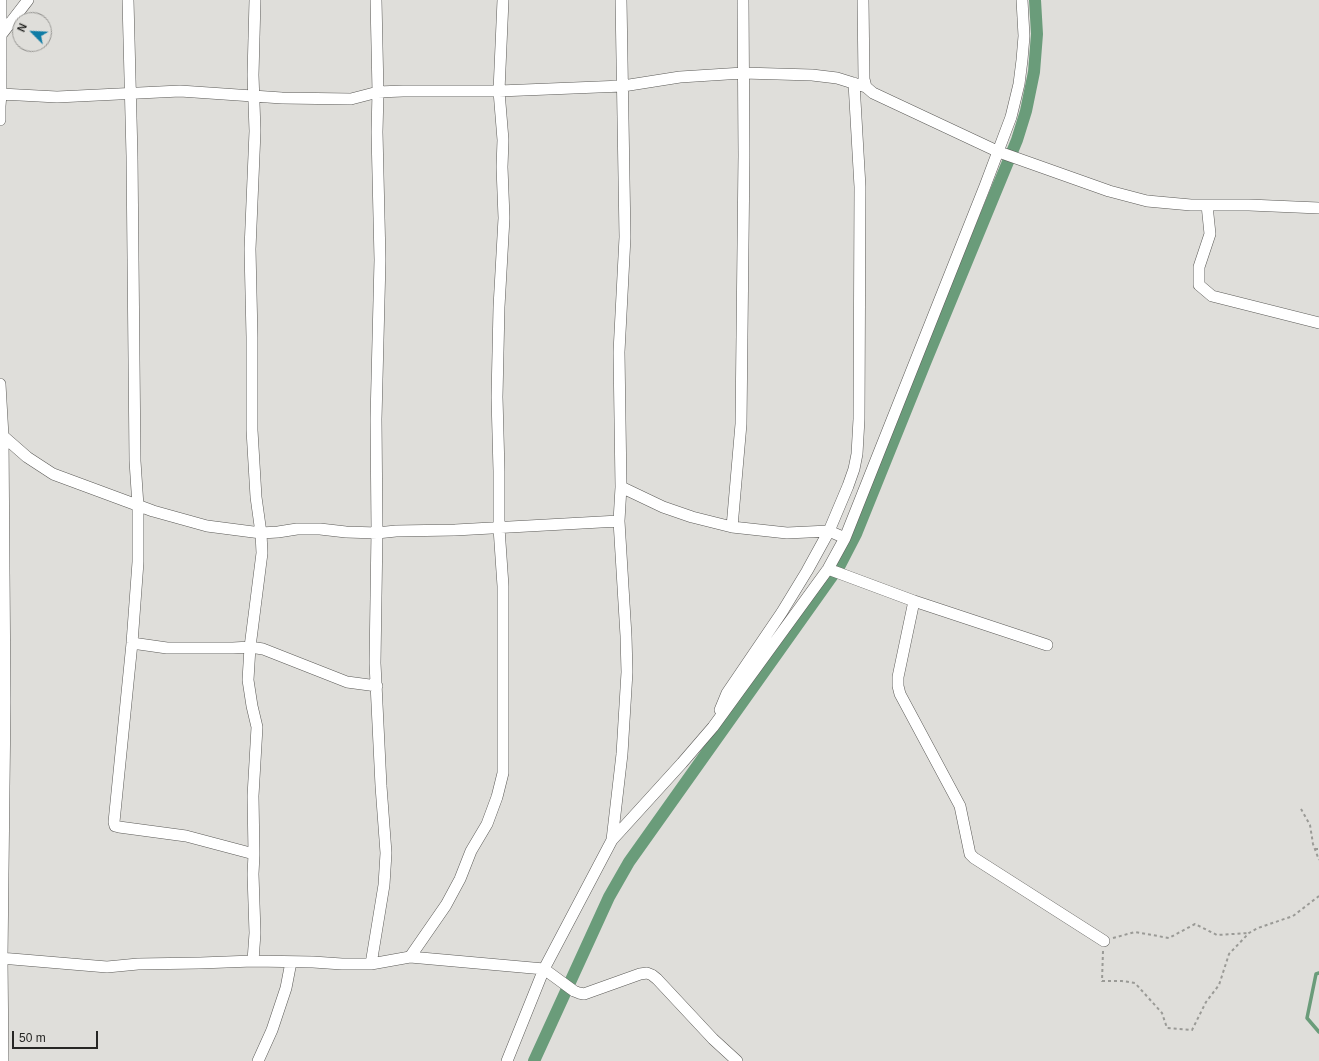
<!DOCTYPE html>
<html>
<head>
<meta charset="utf-8">
<style>
  body { margin:0 }
  #map { position:relative; width:1319px; height:1061px; overflow:hidden; background:#dfdeda; font-family:Arial,sans-serif }
  canvas { display:block }
  .north { position:absolute; left:12px; top:12px; width:40px; height:40px; box-sizing:border-box; background:#dfdeda; border:1px solid #959491; border-radius:50%; rotate:294deg; font-size:11px; font-weight:700; line-height:16px; text-align:center; color:#262624 }
  .north::after { content:''; display:block; margin:auto; width:14px; height:18px; background:#0f7ca5; clip-path:polygon(50% 0,100% 100%,50% 72%,0 100%) }
  .scale { position:absolute; left:12px; top:1031px; width:86px; height:18px; box-sizing:border-box; border:2px solid #262624; border-top:0; padding-left:5px; font-size:12px; line-height:14px; white-space:nowrap; color:#262624; -webkit-text-stroke:3px #dfdeda; paint-order:stroke }
</style>
</head>
<body>
<div id="map">
<canvas width="1319" height="1061"></canvas>
<div class="north">N</div>
<div class="scale">50 m</div>
</div>
<script>
const ctx = document.querySelector('canvas').getContext('2d');
ctx.lineJoin = 'round';
function toPath(rows) {
  const path = new Path2D();
  for (const r of rows) {
    path.moveTo(r[0], r[1]);
    for (let i = 2; i < r.length; i += 2) path.lineTo(r[i], r[i + 1]);
  }
  return path;
}
function strokePath(path, color, width, dash) {
  ctx.strokeStyle = color;
  ctx.lineWidth = width;
  ctx.lineCap = dash ? 'butt' : 'round';
  ctx.setLineDash(dash || []);
  ctx.stroke(path);
}
strokePath(toPath([
  [1319,973,1316,974,1307,1018,1319,1032]
]), '#6a9c7a', 3.5);
strokePath(toPath([
  [534,1061,609,897,629,862,840,565,856,534,925,363,1017,140,1026,111,1034,72,1037,34,1035,0]
]), '#6a9c7a', 12);
const minor = toPath([
  [128,0,132,156,135,461,138,506,138,562,132,643,114,822,115,826,119,827,186,836,254,854],
  [863,0,864,79,866,87,873,93,999,152,1109,191,1147,201,1191,205,1249,205,1319,208],
  [1,35,28,0],
  [1,94,57,97,180,91,282,98,351,99,378,92,403,91,499,91,623,86,680,77,743,73,812,75,837,78,866,87],
  [0,106,1,94,1,0],
  [0,120,0,106],
  [1207,205,1210,234,1199,267,1199,285,1212,296,1319,323],
  [0,384,3,436,5,702,2,958,3,1061],
  [3,436,27,457,53,474,153,511,207,526,261,533,278,532,297,529,320,529,346,532,377,533,396,531,455,530,619,521],
  [621,487,663,507,692,517,732,527,787,533,829,531,845,538],
  [732,527,741,424,744,155,743,0],
  [828,569,914,601,1047,645],
  [914,601,898,677,898,686,900,694,960,806,970,854,974,858,1104,941],
  [132,643,167,648,233,648,250,647,263,649,347,682,377,686],
  [720,710,727,693,782,612,807,571,829,531,848,486,854,469,857,454,859,419,860,187,854,83],
  [612,840,622,754,627,672,626,636,619,521,621,487,619,352,625,237,621,0],
  [410,957,446,905,460,879,471,851,487,824,497,797,503,773,503,586,499,528,499,471,497,397,499,307,504,218,502,167,503,140,499,91,503,0],
  [0,958,107,967,138,964,200,963,253,961,313,962,342,964,371,964,410,957,544,969,574,991,579,993,584,994,640,974,647,973,652,975,657,979,713,1039,737,1061],
  [253,961,255,933,253,874,254,854,253,796,257,727,252,706,248,680,250,647,262,553,261,533,256,497,252,430,252,337,250,249,255,131,253,75,255,0],
  [371,964,384,885,386,853,381,786,375,663,377,531,376,419,380,260,377,132,378,92,376,0],
  [258,1061,272,1030,286,988,291,962],
  [507,1061,544,969,612,840,682,763,713,727,828,569,845,538,985,186,1011,117,1019,84,1022,60,1024,36,1022,0]
]);
strokePath(minor, '#5b5a57', 12);
strokePath(toPath([
  [1301,809,1310,825,1313,844,1319,860],
  [1315,849,1319,849],
  [1113,938,1135,932,1169,938,1195,924,1217,935,1249,933],
  [1103,951,1102,981,1122,981,1135,983,1162,1013,1167,1028,1192,1030,1206,1002,1219,985,1229,954,1249,933,1258,928,1293,916,1319,896]
]), '#9a9a96', 2, [3, 3]);
strokePath(minor, '#fff', 11);
</script>
</body>
</html>
